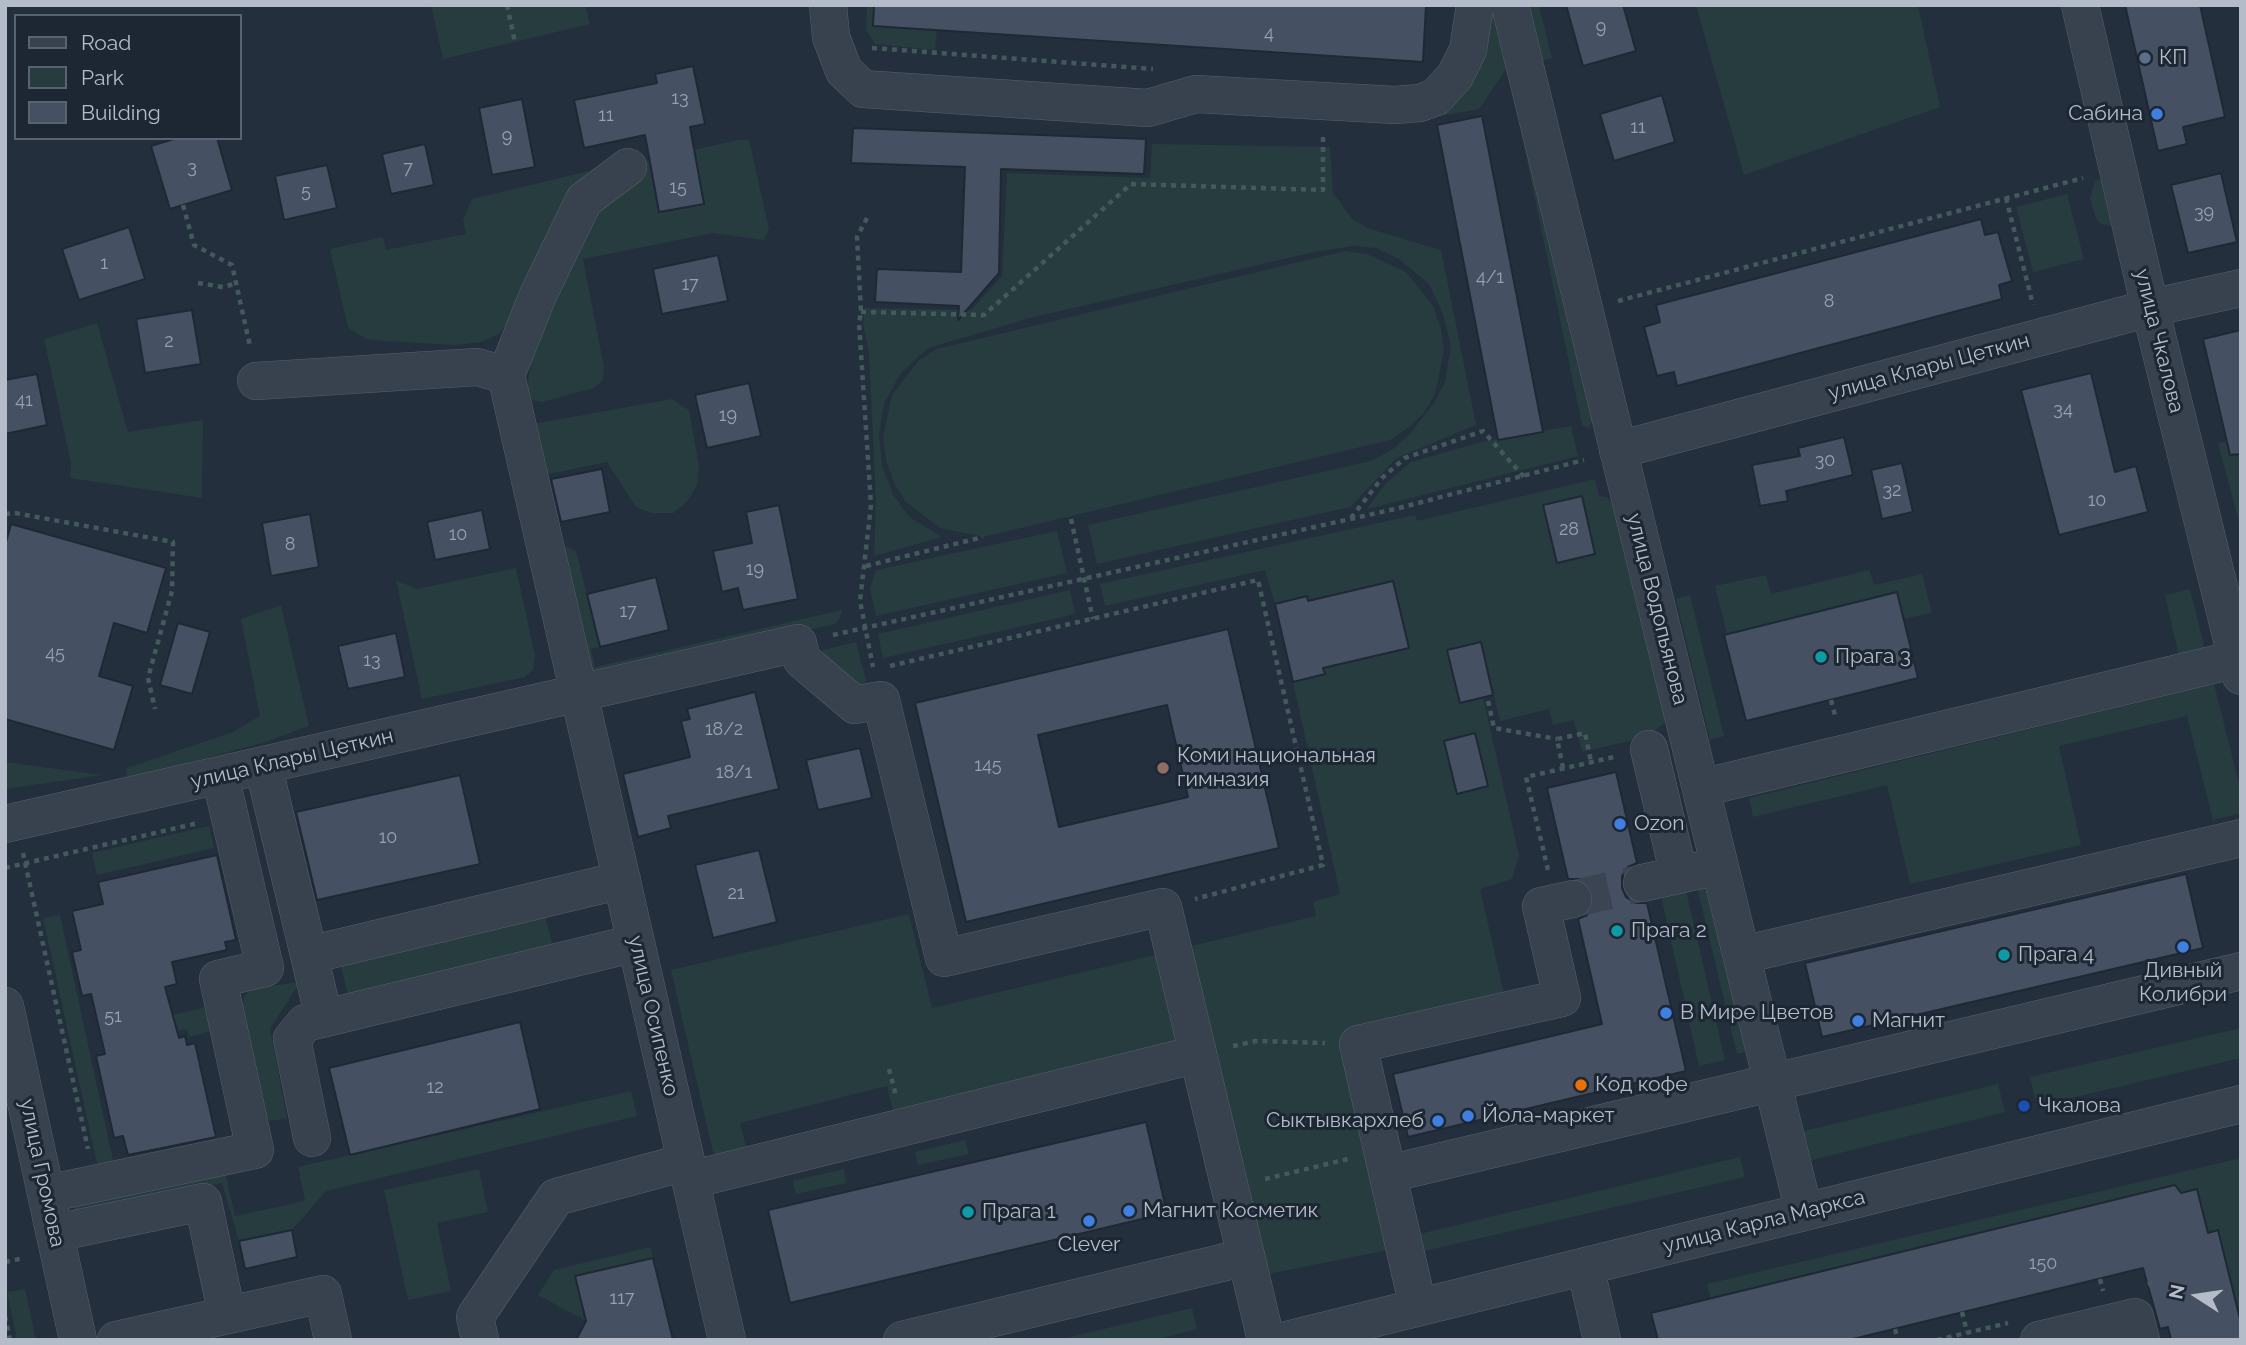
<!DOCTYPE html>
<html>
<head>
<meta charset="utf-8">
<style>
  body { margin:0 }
  #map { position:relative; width:2246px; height:1345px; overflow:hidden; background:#242f3e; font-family:Raleway,sans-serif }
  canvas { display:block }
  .frame { position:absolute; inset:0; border:7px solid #b4bcc9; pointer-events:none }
  .legend { position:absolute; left:14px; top:14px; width:228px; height:126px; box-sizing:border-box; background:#1d2633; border:2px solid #59626f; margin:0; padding:9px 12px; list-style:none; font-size:21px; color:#b4bcc9 }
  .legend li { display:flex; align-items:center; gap:14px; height:35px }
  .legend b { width:35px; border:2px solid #59626f }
  .north { position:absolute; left:2162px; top:1261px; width:70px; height:70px; -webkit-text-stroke:5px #1d2633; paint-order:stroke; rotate:282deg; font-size:19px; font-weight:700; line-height:28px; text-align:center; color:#b4bcc9 }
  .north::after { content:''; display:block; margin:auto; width:24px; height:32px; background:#b4bcc9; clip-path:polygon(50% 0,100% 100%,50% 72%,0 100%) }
</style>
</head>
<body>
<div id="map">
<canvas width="2246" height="1345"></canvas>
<div class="frame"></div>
<ul class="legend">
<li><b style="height:9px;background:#38414e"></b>Road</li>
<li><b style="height:19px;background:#263c3f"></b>Park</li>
<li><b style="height:19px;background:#455162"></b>Building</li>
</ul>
<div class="north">N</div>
</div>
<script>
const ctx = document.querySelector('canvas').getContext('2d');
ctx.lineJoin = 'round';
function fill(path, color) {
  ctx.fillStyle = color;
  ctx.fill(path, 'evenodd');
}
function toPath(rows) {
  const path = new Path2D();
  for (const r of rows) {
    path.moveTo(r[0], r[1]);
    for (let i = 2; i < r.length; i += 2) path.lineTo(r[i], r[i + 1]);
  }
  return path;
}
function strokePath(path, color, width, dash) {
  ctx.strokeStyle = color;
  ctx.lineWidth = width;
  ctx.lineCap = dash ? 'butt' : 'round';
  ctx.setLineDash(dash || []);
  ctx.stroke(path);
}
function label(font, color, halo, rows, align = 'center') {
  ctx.font = font + ' Raleway,sans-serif';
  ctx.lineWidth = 6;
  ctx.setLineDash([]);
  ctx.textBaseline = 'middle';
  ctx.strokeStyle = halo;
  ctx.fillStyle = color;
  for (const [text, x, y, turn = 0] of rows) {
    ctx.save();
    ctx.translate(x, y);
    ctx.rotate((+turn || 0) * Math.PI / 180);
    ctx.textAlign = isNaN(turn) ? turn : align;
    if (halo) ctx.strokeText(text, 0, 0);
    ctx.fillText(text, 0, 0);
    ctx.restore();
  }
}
fill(toPath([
  [431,5,585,5,590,24,443,59],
  [867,5,894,5,893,28,937,30,935,50,875,44,866,30],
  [1485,5,1501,5,1513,59,1479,109,1441,116,1437,107],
  [1527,5,1539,5,1552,58,1541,61],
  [1696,5,1918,5,1940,107,1744,175],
  [1512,88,1594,419,1589,428,1582,425],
  [738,140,749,140,769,229,764,240,713,233,583,259,604,367,603,380,594,388,542,402,532,400,528,394,528,382,534,341,591,208,646,161],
  [1152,144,1330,147,1333,193,1353,220,1370,229,1441,250,1476,425,1397,458,1350,507,1097,564,1088,525,1371,461,1393,449,1409,435,1434,403,1445,382,1451,346,1442,312,1429,284,1399,259,1376,248,1353,246,1314,252,1034,317,928,348,900,374,884,404,879,434,882,466,893,494,909,517,942,537,874,556,876,501,869,354,863,322,865,308,971,310,1002,276,1007,173,1150,178],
  [589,171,566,208,515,314,499,334,481,342,456,345,384,341,366,339,348,328,330,249,383,237,386,250,466,234,463,220,472,199],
  [2100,179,2105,181,2116,222,2111,226,2099,223,2095,216,2090,198,2095,181],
  [2067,194,2084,259,2033,272,2016,207],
  [1345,251,1367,254,1406,272,1433,306,1441,328,1444,351,1435,394,1424,413,1408,428,1390,440,983,537,940,528,905,501,894,483,886,461,883,437,892,395,919,360,937,349],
  [97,323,128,432,203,420,202,498,70,478,71,463,44,339],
  [672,399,689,410,699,466,697,485,687,502,673,513,651,513,636,507,607,462,539,476,533,424],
  [1571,426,1578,456,1367,509,1385,484,1411,462,1481,442],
  [2241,438,2241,530,2218,443],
  [1595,479,1599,496,1607,497,1615,506,1666,721,1651,734,1638,739,1582,752,1574,720,1553,725,1549,709,1500,721,1481,642,1447,650,1459,702,1483,697,1519,855,1512,879,1480,889,1505,998,1344,1035,1393,1249,1263,1275,1187,947,1316,916,1313,902,1340,894,1293,682,1324,674,1323,668,1409,648,1403,623,1314,626,1399,606,1393,581,1308,601,1306,596,1275,604,1265,570,1105,606,1100,584,1415,515,1417,521],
  [1057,531,1067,573,876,616,870,589,876,570],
  [567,547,576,551,600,647,591,649,595,667,842,610,840,618,835,624,588,675,557,548],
  [516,568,535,656,533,670,525,677,422,699,396,580,417,589],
  [1869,570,1874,585,1922,574,1932,613,1904,619,1727,634,1715,586,1766,575,1771,594],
  [2190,589,2207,658,2181,665,2165,595],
  [1070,590,1075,614,883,658,878,634],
  [1690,595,1724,736,1710,740,1676,599],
  [281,605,309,726,262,743,132,778,126,775,127,768,233,732,260,716,241,619],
  [856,642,866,680,862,693,829,669,822,650],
  [2214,684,2241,791,2241,813,2213,820,2187,716,2059,746,2081,845,1910,884,1887,785,1753,817,1749,798],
  [5,762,102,775,5,789],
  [209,826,214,848,97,875,92,853],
  [1713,875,1754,1050,1737,1054,1695,879],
  [1684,882,1725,1060,1699,1066,1659,887],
  [909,914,932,1008,1163,953,1186,1044,894,1114,887,1086,740,1123,747,1151,718,1157,713,1152,671,970],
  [60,915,116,1174,100,1177,43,918],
  [545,916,553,947,348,995,340,964],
  [300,982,270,1029,287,1118,271,1121,266,1118,242,1008,245,996,252,989],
  [206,1007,212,1031,189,1037,187,1029,168,1033,164,1017],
  [2241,1028,2241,1058,2037,1106,2030,1077],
  [1998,1084,2005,1112,1804,1162,1796,1133],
  [631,1091,637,1116,326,1191,292,1230,239,1241,222,1183,75,1214,72,1196,223,1163,235,1216,287,1205,305,1200,298,1167],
  [965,1140,969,1154,918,1165,915,1152],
  [1740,1157,1745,1177,1411,1254,1407,1237],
  [2241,1158,2241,1323,2218,1230,2208,1233,2197,1190,2178,1194,2175,1185,1732,1293,1713,1308,1707,1284],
  [479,1169,488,1212,437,1223,451,1291,408,1300,384,1190],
  [844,1169,846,1183,796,1194,793,1181],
  [650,1247,653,1258,576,1276,586,1321,538,1295,554,1270],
  [25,1289,36,1340,17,1340,7,1292],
  [1192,1308,1197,1329,1154,1340,1057,1340]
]), '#263c3f');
const building = toPath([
  [874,5,1426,5,1423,62,873,26,874,5],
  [1566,5,1623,5,1636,51,1583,66,1566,5],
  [2125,5,2200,5,2225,117,2183,127,2187,144,2158,151,2125,5],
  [693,66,705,124,690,127,704,204,659,212,645,135,584,148,574,100,657,83,655,74,693,66],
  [1662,95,1675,142,1614,161,1600,114,1662,95],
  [522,99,535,167,492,175,479,108,522,99],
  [1482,116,1543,432,1498,440,1437,125,1482,116],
  [853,128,1146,139,1144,174,1001,169,999,273,958,320,959,306,875,302,877,269,961,272,965,167,851,163,853,128],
  [177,138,217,138,232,190,170,209,151,146,177,138],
  [425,144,434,185,391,194,382,154,425,144],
  [327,165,337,208,284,220,275,176,327,165],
  [2221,173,2237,242,2188,253,2171,185,2221,173],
  [1981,219,1985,235,1998,232,2012,281,1999,285,2002,299,1677,386,1674,372,1657,376,1644,327,1660,322,1656,305,1981,219],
  [129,227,145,279,79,300,62,249,129,227],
  [718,255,728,301,662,314,653,269,718,255],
  [192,310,201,364,145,373,136,319,192,310],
  [2241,330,2241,454,2230,455,2203,339,2241,330],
  [2091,373,2115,472,2136,466,2148,512,2059,535,2021,390,2091,373],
  [37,374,47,425,5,434,5,380,37,374],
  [749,383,761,436,707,448,695,395,749,383],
  [1844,437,1853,475,1786,491,1788,501,1760,506,1752,465,1800,456,1798,448,1844,437],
  [1902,463,1913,512,1882,519,1871,470,1902,463],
  [602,469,610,512,561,522,551,479,602,469],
  [1582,496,1595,554,1557,563,1543,505,1582,496],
  [779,505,798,599,743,610,738,588,722,592,713,551,752,543,746,512,779,505],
  [482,510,490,549,435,560,427,522,482,510],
  [310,514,319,567,271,576,262,523,310,514],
  [11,524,166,568,147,633,114,623,99,676,133,686,114,750,5,719,5,546,11,524],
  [656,577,669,630,600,647,587,594,656,577],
  [1393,581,1409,648,1323,668,1325,674,1293,682,1275,604,1307,596,1308,601,1393,581],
  [1897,592,1918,678,1746,721,1724,635,1897,592],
  [178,623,210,632,192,694,160,685,178,623],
  [1228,629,1279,848,966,922,915,703,1228,629],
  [1167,705,1188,797,1059,827,1038,735,1167,705],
  [396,633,405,677,348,689,338,646,396,633],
  [1481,642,1493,695,1460,703,1447,650,1481,642],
  [755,692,779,789,668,816,671,828,638,837,623,774,690,757,681,721,690,719,687,709,755,692],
  [1475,733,1488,786,1457,794,1444,741,1475,733],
  [860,748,872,798,818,810,806,760,860,748],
  [1616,772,1637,863,1628,867,1622,876,1622,888,1626,897,1635,903,1647,903,1686,1071,1408,1137,1393,1074,1602,1024,1578,919,1587,915,1593,906,1593,894,1588,884,1580,879,1568,879,1547,788,1616,772],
  [460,775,480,864,317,900,296,812,460,775],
  [759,850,777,922,713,938,695,865,759,850],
  [217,855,236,940,225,942,227,950,172,962,177,984,165,987,179,1038,185,1036,187,1045,195,1043,216,1137,128,1155,123,1136,114,1138,96,1056,105,1054,91,994,82,996,72,952,81,950,72,911,103,904,98,882,217,855],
  [2186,874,2203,948,1822,1037,1805,963,2186,874],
  [520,1022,540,1109,350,1155,329,1068,520,1022],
  [1146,1122,1167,1213,790,1303,768,1210,1146,1122],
  [2175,1185,2181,1193,2197,1189,2208,1233,2218,1230,2241,1323,2241,1340,2171,1340,2168,1327,2160,1329,2143,1268,1849,1340,1658,1340,1651,1313,2175,1185],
  [292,1230,297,1257,245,1269,239,1241,292,1230],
  [653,1258,673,1340,576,1340,586,1321,575,1276,653,1258]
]);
fill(building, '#455162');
strokePath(building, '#1f2835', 2);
strokePath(toPath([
  [1573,899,1642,883]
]), '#3a4453', 37, [37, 18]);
const minor = toPath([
  [828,5,831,37,844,71,863,89,1148,108,1196,94,1395,105,1420,103,1436,97,1455,76,1468,50,1475,5],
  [1510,5,1804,1212],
  [2080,5,2150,308,2241,676],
  [628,167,584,200,538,295,506,375,727,1340],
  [256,381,477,367,506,375],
  [1618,450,2150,308,2241,288],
  [1649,749,1679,875],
  [263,765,309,955,622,880],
  [1701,788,2237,659],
  [5,824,798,643,802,660,855,705,881,700,944,958,1163,907,1266,1340],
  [1642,883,1701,870],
  [309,955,324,1018],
  [1742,955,2241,838],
  [5,1006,78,1340],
  [312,1138,292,1039,305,1023,636,943],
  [1388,1174,2241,971],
  [690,1180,1198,1054],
  [46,1194,255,1150,218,979,265,968,220,775],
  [55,1233,203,1202,227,1315],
  [1585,1266,1602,1340],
  [1418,1307,1358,1044,1562,998,1541,906,1573,899],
  [116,1340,323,1294,333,1340],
  [480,1340,475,1317,556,1197,686,1162],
  [902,1340,1246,1257],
  [1287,1340,2241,1104],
  [2039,1340,2135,1317,2141,1340]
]);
strokePath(minor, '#565f6c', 38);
strokePath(toPath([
  [507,5,515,42],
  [872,48,1153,69],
  [2006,198,2033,305],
  [183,205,194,245,232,265,250,346],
  [867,218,857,237,861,312,859,323,871,505,860,601,873,667],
  [198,283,223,287,238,283],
  [1618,301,2083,178],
  [861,312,984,315,1131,184,1323,190,1323,136],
  [5,514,15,513,173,542,172,591,148,678,155,709],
  [1351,518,1382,478,1405,458,1483,431,1524,477],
  [1071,519,1093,619],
  [866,566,983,537],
  [833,635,1395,509,1584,460],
  [890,666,1258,580,1323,865,1195,899],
  [1831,700,1836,719],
  [1488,701,1494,728,1557,739],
  [1563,768,1557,739,1585,733,1591,762],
  [23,853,88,1149],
  [5,868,198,823],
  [1548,870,1526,777,1614,757],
  [1233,1046,1256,1041,1325,1043],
  [889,1069,896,1096],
  [1265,1179,1348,1159],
  [5,1262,24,1258],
  [2100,1279,2103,1291],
  [2148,1285,2157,1280],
  [1962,1312,1967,1332],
  [5,1316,10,1340],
  [1895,1329,1898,1340],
  [1937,1340,2008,1323]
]), '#44595c', 4.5, [5, 5]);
strokePath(minor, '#38414e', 37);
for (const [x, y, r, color] of [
  [2145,58,7,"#5c6f8a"],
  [2157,114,7,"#3f7fe0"],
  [1821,657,7,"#0f9aa8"],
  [1163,768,7,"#8d6e63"],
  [1620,824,7,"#3f7fe0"],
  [1617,931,7,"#0f9aa8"],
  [2183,947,7,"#3f7fe0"],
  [2004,955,7,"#0f9aa8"],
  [1666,1013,7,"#3f7fe0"],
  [1858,1021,7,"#3f7fe0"],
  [1581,1085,7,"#e8710a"],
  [2024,1106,7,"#1a4fb4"],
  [1468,1116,7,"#3f7fe0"],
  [1438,1121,7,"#3f7fe0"],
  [1129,1211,7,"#3f7fe0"],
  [968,1212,7,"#0f9aa8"],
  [1089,1221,7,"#3f7fe0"]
]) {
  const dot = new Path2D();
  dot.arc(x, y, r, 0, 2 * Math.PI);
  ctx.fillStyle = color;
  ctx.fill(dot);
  strokePath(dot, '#1d2633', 2.5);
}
label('18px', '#98a1af', null, [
  ["9",1601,28],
  ["4",1269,34],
  ["13",680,99],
  ["11",606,116],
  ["11",1638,128],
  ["9",507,137],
  ["3",192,168],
  ["7",408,169],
  ["15",678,188],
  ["5",306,192],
  ["39",2204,213],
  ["1",104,264],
  ["4/1",1490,278],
  ["17",690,285],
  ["8",1829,302],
  ["2",169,342],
  ["41",24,401],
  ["34",2063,410],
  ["19",728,416],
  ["30",1825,461],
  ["32",1892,491],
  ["10",2097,501],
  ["28",1569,530],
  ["10",458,535],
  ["8",290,545],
  ["19",755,570],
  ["17",628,612],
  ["45",55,654],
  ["13",372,661],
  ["18/2",724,730],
  ["145",988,766],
  ["18/1",734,773],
  ["10",388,838],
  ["21",736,894],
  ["51",113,1017],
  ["12",435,1088],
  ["150",2043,1264],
  ["117",622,1299]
]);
label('21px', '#b4bcc9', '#1d2633', [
  ["КП",2159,58],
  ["Сабина",2143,114,"right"],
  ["Прага 3",1835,657],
  ["Коми национальная",1177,756],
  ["гимназия",1177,780],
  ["Ozon",1634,824],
  ["Прага 2",1631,931],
  ["Прага 4",2018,955],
  ["Дивный",2183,971,"center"],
  ["Колибри",2183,995,"center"],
  ["В Мире Цветов",1680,1013],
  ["Магнит",1872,1021],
  ["Код кофе",1595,1085],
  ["Чкалова",2038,1106],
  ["Йола-маркет",1482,1116],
  ["Сыктывкархлеб",1424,1121,"right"],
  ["Магнит Косметик",1143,1211],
  ["Прага 1",982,1212],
  ["Clever",1089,1245,"center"]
], 'left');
label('21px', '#b4bcc9', '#1d2633', [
  ["улица Чкалова",2159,341,76],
  ["улица Клары Цеткин",1929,367,-15],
  ["улица Водопьянова",1657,609,76],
  ["улица Клары Цеткин",292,759,-13],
  ["улица Осипенко",653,1016,77],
  ["улица Громова",42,1173,78],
  ["улица Карла Маркса",1764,1222,-14]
]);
</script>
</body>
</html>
